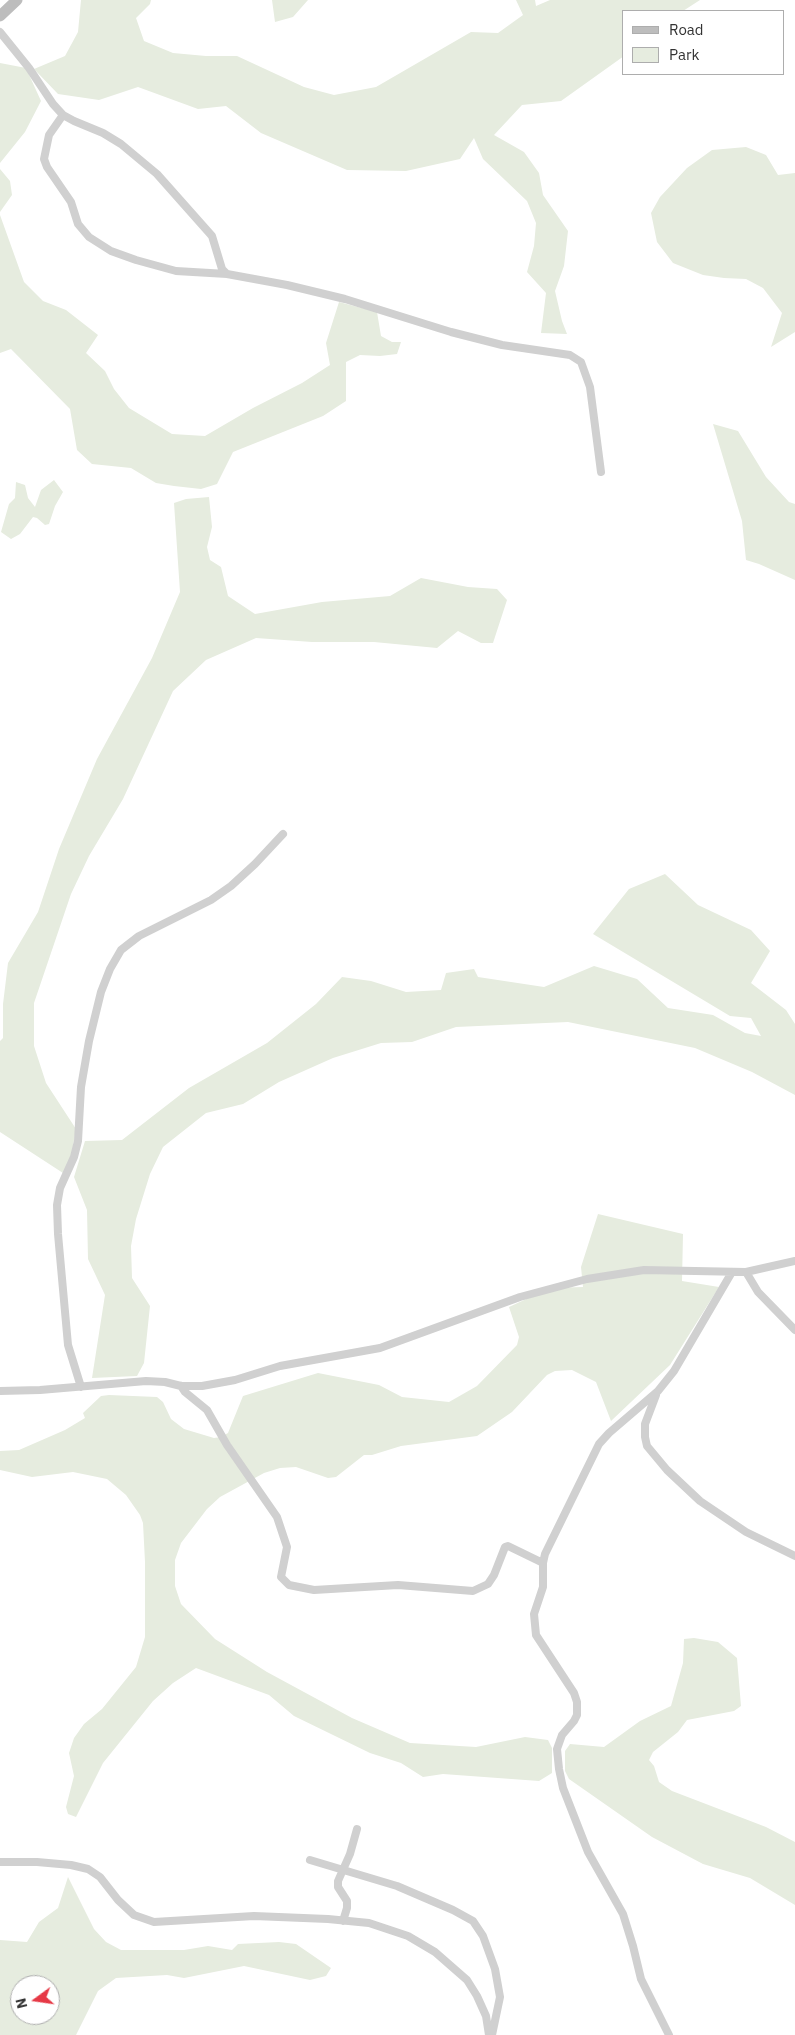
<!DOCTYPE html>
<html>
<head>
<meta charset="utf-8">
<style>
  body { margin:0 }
  #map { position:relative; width:795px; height:2035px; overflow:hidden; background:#fff; font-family:"IBM Plex Sans",sans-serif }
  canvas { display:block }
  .legend { position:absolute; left:622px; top:10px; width:162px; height:65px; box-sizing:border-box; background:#fff; border:1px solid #adadad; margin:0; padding:6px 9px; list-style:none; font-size:15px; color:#333 }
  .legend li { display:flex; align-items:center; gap:10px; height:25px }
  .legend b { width:25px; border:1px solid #adadad }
  .north { position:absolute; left:10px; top:1975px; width:50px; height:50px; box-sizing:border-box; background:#fff; border:1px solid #adadad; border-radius:50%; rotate:256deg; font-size:14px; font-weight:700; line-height:20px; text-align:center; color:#333 }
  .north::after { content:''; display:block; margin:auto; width:18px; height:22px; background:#e63946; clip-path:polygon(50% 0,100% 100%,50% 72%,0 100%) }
</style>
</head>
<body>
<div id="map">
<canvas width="795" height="2035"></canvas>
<ul class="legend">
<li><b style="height:6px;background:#bdbdbd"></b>Road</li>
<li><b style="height:14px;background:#e6ecdf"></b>Park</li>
</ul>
<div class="north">N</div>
</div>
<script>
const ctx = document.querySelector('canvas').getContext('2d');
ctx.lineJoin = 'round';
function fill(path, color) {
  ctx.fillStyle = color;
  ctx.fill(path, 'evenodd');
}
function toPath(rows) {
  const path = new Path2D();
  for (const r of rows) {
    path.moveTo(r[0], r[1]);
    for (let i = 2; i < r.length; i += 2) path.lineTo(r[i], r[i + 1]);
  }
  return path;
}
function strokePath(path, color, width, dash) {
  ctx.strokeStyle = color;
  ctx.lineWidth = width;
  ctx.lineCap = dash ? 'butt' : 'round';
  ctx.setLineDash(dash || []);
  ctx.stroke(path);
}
fill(toPath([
  [81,0,151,0,150,4,136,18,144,41,173,53,206,56,237,56,304,87,334,95,376,87,471,32,498,33,523,15,516,0,535,0,536,6,550,0,700,0,683,11,624,11,624,56,561,101,522,105,494,135,524,152,539,173,543,195,568,231,564,266,555,291,562,321,567,334,541,333,546,293,527,272,534,246,536,223,527,201,483,159,474,138,460,159,406,171,347,170,261,133,226,106,198,109,138,87,99,100,58,94,34,69,65,56,78,32],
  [272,0,308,0,293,17,275,22],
  [0,63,26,68,41,101,25,132,0,163],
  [746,147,766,155,778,175,795,173,795,332,771,347,782,313,763,288,746,279,724,278,703,275,673,263,657,242,651,213,660,197,687,168,712,150],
  [0,169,10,181,12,195,0,212],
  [0,215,24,282,43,301,66,310,98,335,86,353,105,371,114,389,129,408,172,434,205,436,253,408,302,383,330,365,326,343,339,302,377,312,381,336,392,342,401,342,397,354,380,356,360,355,346,362,346,401,323,416,233,452,217,484,201,489,174,486,156,483,131,468,92,464,77,450,70,409,11,349,0,353],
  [713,424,738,431,766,477,789,502,795,504,795,580,759,564,746,560,742,521],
  [54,480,63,492,55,506,49,524,45,525,37,518,33,517,20,534,11,539,1,532,9,504,15,498,16,482,25,485,28,498,35,507,41,490],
  [209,497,212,527,207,547,210,560,221,567,228,596,255,614,322,602,390,596,421,578,468,587,497,589,507,600,493,643,481,643,458,631,437,648,374,642,312,642,256,638,206,660,173,691,123,799,89,856,71,894,34,1003,34,1046,46,1083,76,1129,71,1157,63,1173,0,1132,0,1041,3,1038,3,1004,8,963,38,912,59,849,97,759,152,658,180,592,174,503,186,499],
  [665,874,698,905,751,930,770,951,751,983,786,1010,795,1024,795,1095,752,1072,695,1048,568,1022,456,1027,412,1042,381,1043,333,1058,279,1082,243,1104,206,1113,163,1147,150,1174,136,1219,131,1246,132,1278,150,1306,144,1363,137,1376,92,1378,105,1295,88,1259,87,1210,74,1177,85,1141,122,1140,189,1088,267,1043,316,1004,342,977,371,981,406,992,441,990,446,973,474,969,478,977,544,987,594,966,637,979,668,1008,713,1015,745,1033,761,1036,751,1018,730,1016,593,934,629,889],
  [598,1214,683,1234,682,1281,719,1287,670,1365,611,1421,596,1382,572,1370,555,1371,547,1375,512,1412,477,1436,401,1446,372,1455,364,1455,336,1477,328,1478,296,1467,280,1468,264,1473,220,1497,207,1509,181,1543,175,1560,175,1586,181,1604,215,1639,267,1672,352,1718,410,1743,476,1747,525,1737,548,1740,552,1748,552,1773,539,1781,443,1774,423,1777,401,1763,370,1753,294,1716,269,1695,196,1668,173,1683,153,1701,103,1763,76,1817,68,1814,66,1807,74,1776,69,1753,74,1738,84,1724,102,1709,136,1667,145,1637,145,1562,143,1523,140,1515,126,1495,107,1479,73,1472,32,1477,0,1470,0,1451,19,1450,65,1430,85,1418,83,1413,101,1396,109,1395,157,1397,163,1402,171,1419,184,1429,214,1438,221,1437,228,1433,243,1396,318,1373,379,1385,402,1397,449,1402,477,1386,517,1345,519,1337,509,1307,550,1288,583,1287,581,1267],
  [694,1638,718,1642,737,1658,741,1706,734,1711,687,1720,678,1732,653,1752,649,1760,654,1766,659,1782,672,1791,766,1827,795,1842,795,1905,750,1878,703,1864,652,1837,569,1779,565,1771,565,1751,570,1744,604,1747,640,1721,671,1706,683,1663,684,1639],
  [68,1877,94,1929,106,1942,121,1950,184,1950,208,1946,232,1950,238,1944,279,1942,296,1944,331,1968,326,1976,310,1980,244,1966,184,1978,167,1975,116,1978,98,1991,76,2035,0,2035,0,1940,27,1942,39,1922,58,1908],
  [20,1985,50,1985,50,2015,20,2015]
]), '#e6ecdf');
strokePath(toPath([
  [0,32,29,68,53,104,63,115,74,121,103,133,121,144,157,174,212,236,222,269,227,274],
  [63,115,49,135,44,159,47,167,71,202,78,224,89,237,111,251,136,260,176,271,227,274,287,285,345,299,451,332,502,345,570,355,581,362,590,387,601,472],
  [746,1272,758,1292,795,1330],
  [181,1386,185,1392,207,1410,227,1445,277,1517,287,1547,281,1577,289,1585,314,1590,398,1585,473,1591,488,1584,494,1575,505,1547,508,1546,543,1563],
  [81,1387,68,1345,58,1234,57,1205,60,1188,74,1157,78,1141,81,1087,89,1041,101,992,110,969,121,950,139,936,211,900,231,886,255,864,283,834],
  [0,1391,40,1390,146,1381,165,1382,181,1386,202,1386,235,1380,280,1366,380,1348,520,1297,587,1279,644,1270,746,1272,795,1261],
  [656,1395,645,1424,645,1437,647,1446,667,1470,700,1501,746,1532,795,1556],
  [310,1860,397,1886,453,1910,473,1921,483,1936,495,1969,500,1997,492,2035],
  [0,1862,37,1862,71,1865,88,1869,100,1877,118,1900,134,1915,154,1922,254,1916,328,1919,369,1923,408,1936,435,1952,467,1980,477,1996,486,2016,489,2035],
  [343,1921,347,1908,347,1901,338,1887,338,1881,350,1854,357,1829],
  [669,2035,641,1979,633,1946,623,1914,588,1852,563,1788,559,1769,557,1749,562,1735,574,1721,577,1715,577,1702,574,1693,536,1635,534,1614,543,1587,543,1563,545,1554,599,1444,609,1433,658,1391,674,1371,732,1272]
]), '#d0d0d0', 8);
strokePath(toPath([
  [0,16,17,0]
]), '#bdbdbd', 11);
</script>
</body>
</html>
